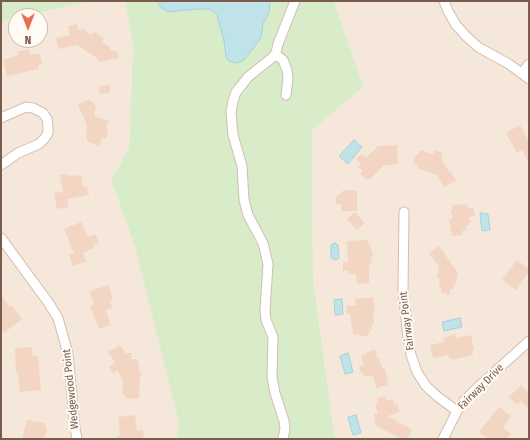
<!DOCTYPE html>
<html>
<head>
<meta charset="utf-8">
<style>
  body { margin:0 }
  #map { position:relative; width:530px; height:440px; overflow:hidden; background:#fdf6ec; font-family:"Fira Sans Condensed",sans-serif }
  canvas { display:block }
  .frame { position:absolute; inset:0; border:2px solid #7a5c4d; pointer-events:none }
  .north { position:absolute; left:8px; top:8px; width:40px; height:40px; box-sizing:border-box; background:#fffaf3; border:1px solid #cabbb1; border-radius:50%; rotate:180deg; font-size:11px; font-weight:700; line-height:16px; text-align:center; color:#7a5c4d }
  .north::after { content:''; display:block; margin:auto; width:14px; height:18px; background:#e76f51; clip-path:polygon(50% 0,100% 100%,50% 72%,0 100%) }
</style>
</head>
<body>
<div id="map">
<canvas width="530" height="440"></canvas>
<div class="frame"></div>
<div class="north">N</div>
</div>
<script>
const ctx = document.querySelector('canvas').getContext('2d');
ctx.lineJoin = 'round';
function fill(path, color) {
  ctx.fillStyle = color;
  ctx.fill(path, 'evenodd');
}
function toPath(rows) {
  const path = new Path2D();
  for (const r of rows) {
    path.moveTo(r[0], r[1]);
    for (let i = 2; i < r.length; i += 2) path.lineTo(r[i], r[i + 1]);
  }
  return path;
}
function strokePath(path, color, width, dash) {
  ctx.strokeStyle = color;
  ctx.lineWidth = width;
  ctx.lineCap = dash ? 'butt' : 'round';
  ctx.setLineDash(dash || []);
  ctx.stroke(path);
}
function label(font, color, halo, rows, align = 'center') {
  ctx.font = font + ' "Fira Sans Condensed",sans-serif';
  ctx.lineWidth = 4;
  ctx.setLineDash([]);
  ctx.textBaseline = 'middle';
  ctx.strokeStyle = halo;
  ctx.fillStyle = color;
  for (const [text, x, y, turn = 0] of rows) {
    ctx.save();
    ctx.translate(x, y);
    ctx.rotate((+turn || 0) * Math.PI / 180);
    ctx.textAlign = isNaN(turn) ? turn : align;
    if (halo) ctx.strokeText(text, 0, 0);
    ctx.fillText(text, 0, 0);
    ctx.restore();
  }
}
fill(toPath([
  [90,1,125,1,133,46,129,148,111,180,135,247,179,423,176,439,1,439,1,22,16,18,16,40,40,40,40,16,25,16],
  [334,1,529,1,529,439,335,439,313,279,312,130,362,87]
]), '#f5e8da');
fill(toPath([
  [1,1,90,1,25,16,16,16,16,18,1,22],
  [125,1,334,1,363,87,312,130,313,279,335,439,176,439,179,423,135,247,111,180,129,148,133,46]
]), '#d8ecc9');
const water = toPath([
  [157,1,270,1,269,13,263,24,261,38,244,60,236,63,229,61,226,58,224,41,217,15,213,11,208,9,197,9,168,12,160,7,157,1],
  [354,140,362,147,348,164,339,156,354,140],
  [481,213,488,214,490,230,482,231,480,215,481,213],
  [335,243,338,245,339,258,336,260,331,258,331,245,335,243],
  [342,299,343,314,335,315,334,300,342,299],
  [460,318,462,327,444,331,442,322,460,318],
  [348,353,353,372,345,374,340,356,348,353],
  [356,415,361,433,353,435,348,417,356,415]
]);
fill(water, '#bfe3e8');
strokePath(water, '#a5d3da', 1);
fill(toPath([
  [77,24,78,30,83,29,91,35,94,32,104,38,102,42,110,47,110,50,118,52,118,58,100,62,97,60,97,58,77,45,58,49,56,38,70,35,68,26],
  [29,49,31,55,39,53,42,63,38,65,39,69,7,76,3,60,18,55,17,52],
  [110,85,110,93,99,94,99,86],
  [88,100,93,102,96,108,94,116,109,121,106,128,108,132,106,139,102,137,99,146,88,142,86,137,87,133,86,130,87,125,78,105],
  [520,125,529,141,529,163,522,150,517,153,506,133],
  [397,145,398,164,383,166,371,178,367,180,360,174,363,171,358,167,361,164,356,159,362,154,366,158,378,146],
  [420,150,433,154,435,150,442,152,441,156,443,157,442,160,449,172,451,171,456,181,444,187,437,175,417,168,418,164,413,163,416,155,418,155],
  [67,174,67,176,74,175,74,176,81,175,83,187,87,186,89,195,67,199,69,207,57,209,54,193,63,192,60,175],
  [344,190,357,191,357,211,341,211,341,204,336,204,336,196,338,196],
  [467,204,468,208,474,208,475,216,469,217,471,223,469,223,469,225,466,225,466,230,462,231,462,235,452,236,449,219,452,219,451,210,453,210,452,205],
  [355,212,365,223,357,230,347,219],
  [81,222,88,237,95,234,99,243,93,245,94,248,83,253,86,261,73,266,69,255,74,253,64,229],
  [368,240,369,245,370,245,371,249,372,249,373,257,371,257,371,265,369,265,369,283,357,284,356,274,349,274,349,271,343,271,343,262,348,262,347,241],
  [439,246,458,273,456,283,454,283,453,290,450,289,450,295,441,293,441,287,439,287,440,279,437,278,439,266,429,253],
  [517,260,529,269,529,272,516,290,502,280],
  [108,285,113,299,110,300,113,308,106,310,111,325,99,329,90,306,94,304,90,291],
  [1,295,10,307,12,306,22,319,4,333,1,328],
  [373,297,375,312,373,312,374,323,372,323,372,329,369,329,370,333,367,333,368,336,360,336,359,334,353,335,350,313,347,314,346,306,356,305,355,299],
  [455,334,456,338,471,335,474,350,472,350,473,355,452,360,452,358,449,358,449,355,433,358,430,345,444,342,443,338],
  [120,345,125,353,132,353,131,359,137,359,139,364,139,370,142,375,140,377,139,399,126,398,122,393,123,381,117,370,113,373,109,367,115,363,108,352],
  [32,347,32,356,38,356,41,390,20,392,18,373,16,373,15,348],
  [375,349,377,358,379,358,382,367,383,369,385,369,388,380,386,381,388,385,376,388,373,375,365,377,363,373,361,373,359,366,364,365,361,356,367,354,367,352],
  [521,385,529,393,529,409,521,401,517,405,509,397],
  [385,396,387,401,393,399,394,405,397,404,400,412,388,416,412,430,407,439,401,439,375,425,374,422,375,419,374,414,378,413,375,404,378,403,377,398],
  [499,407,511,416,503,427,511,434,507,439,489,439,479,432],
  [135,415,137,431,143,430,144,439,117,439,117,436,120,435,118,417],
  [27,420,45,423,47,430,44,439,22,439]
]), '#f3d5c3');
const minor = toPath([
  [444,1,448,11,456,25,466,36,478,47,509,64,529,79],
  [275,54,283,60,287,70,288,78,286,95],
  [522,73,529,64],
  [1,118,26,107,33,108,43,113,47,119,48,126,48,133,44,139,39,144,18,153,1,165],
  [404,212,403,290,408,338,411,355,417,372,426,386,438,397,457,411],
  [1,238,48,302,58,318,68,354,75,428,77,439],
  [283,439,285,429,284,421,275,393,272,377,273,337,266,320,265,311,268,264,263,243,248,215,244,200,242,166,233,135,231,112,233,101,236,92,241,86,248,77,273,57,276,53,278,44,295,1],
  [443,439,457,411,465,400,478,387,529,341]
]);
strokePath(minor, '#d1beb0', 11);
strokePath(minor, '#fff', 9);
label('11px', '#7a5c4d', '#fffaf3', [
  ["Fairway Point",407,321,-97],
  ["Fairway Drive",481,387,-45],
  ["Wedgewood Point",71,389,-96]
]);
</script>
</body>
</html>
